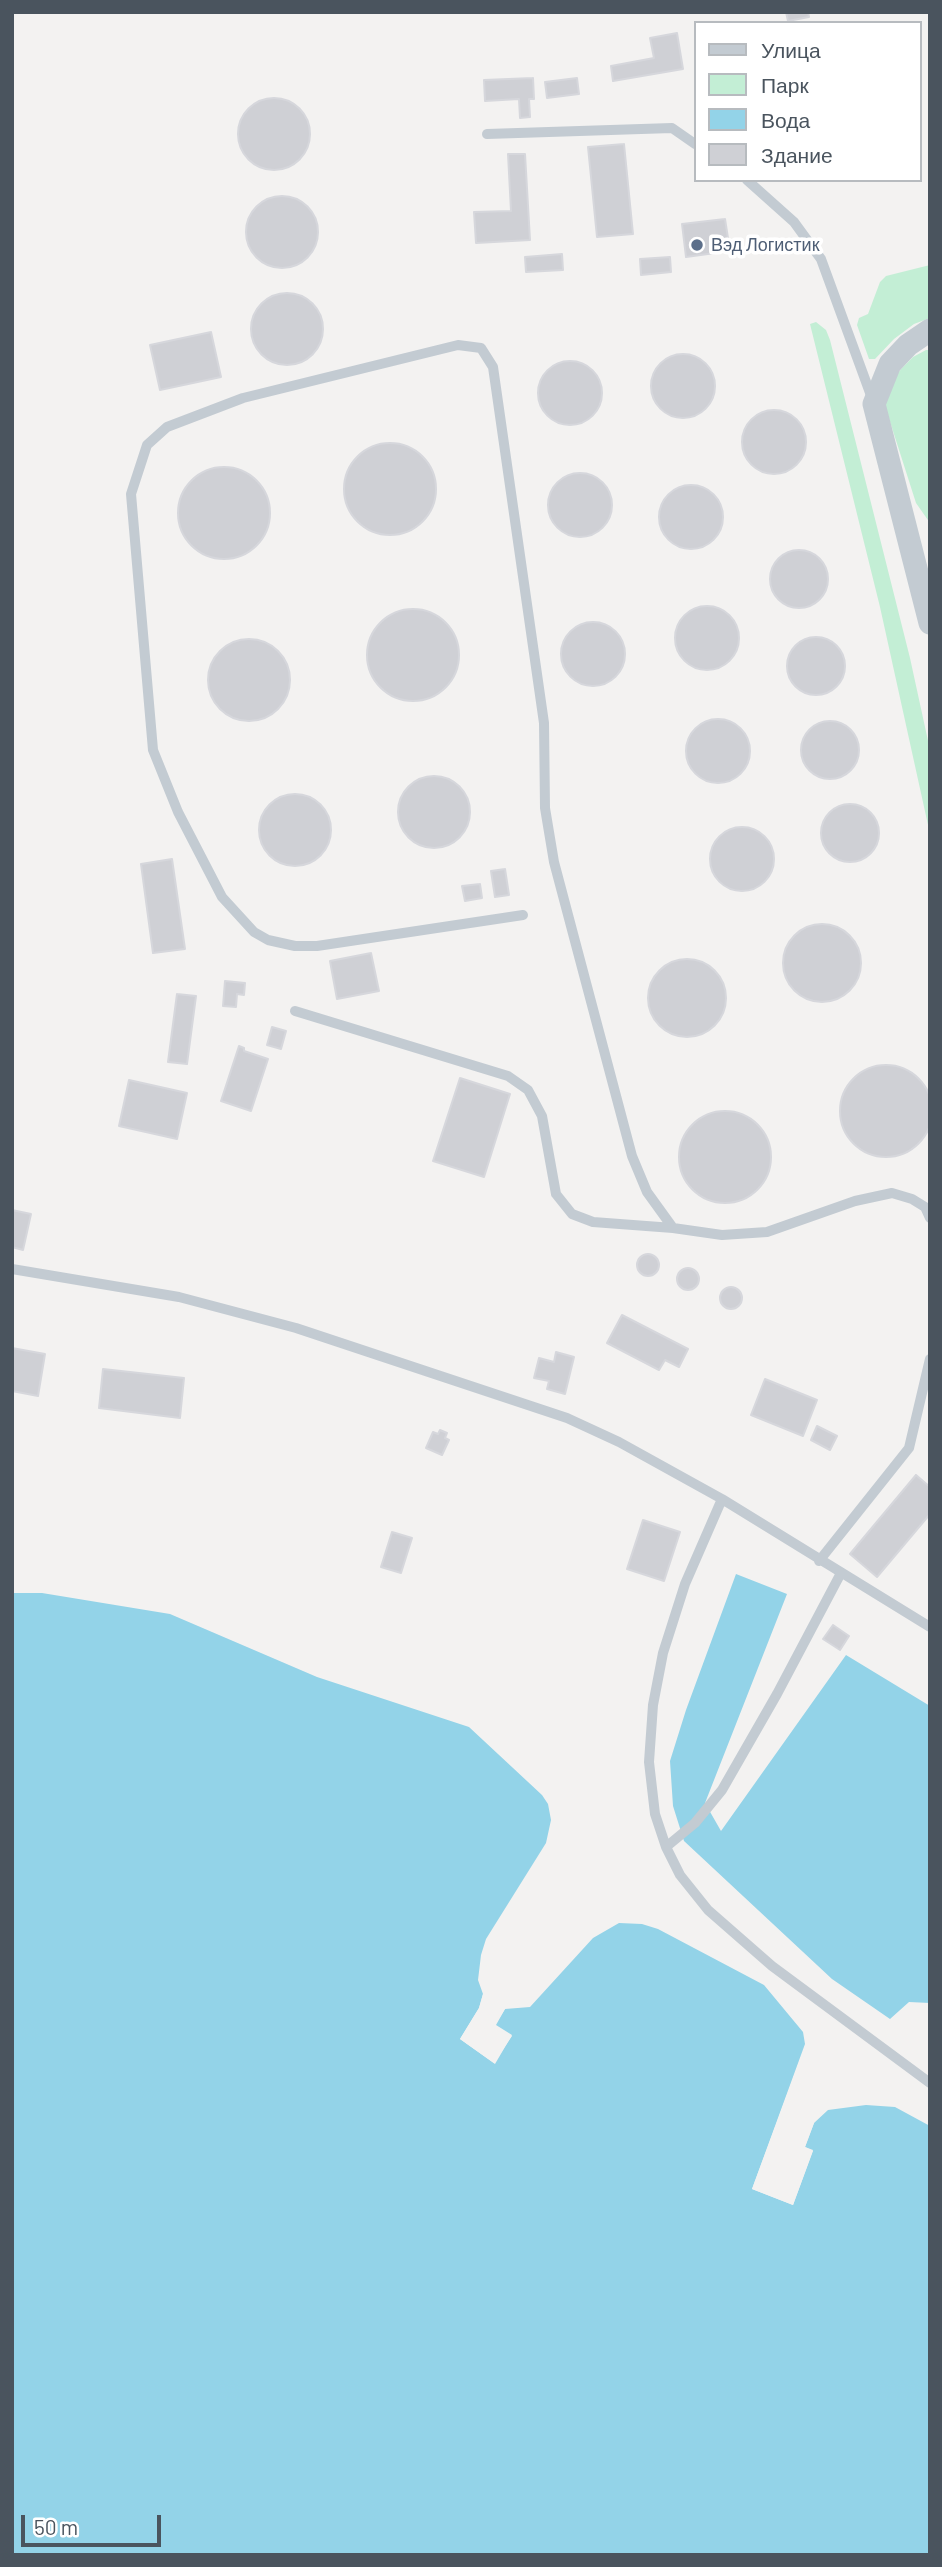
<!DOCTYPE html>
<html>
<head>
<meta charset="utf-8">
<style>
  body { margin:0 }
  #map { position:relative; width:942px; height:2567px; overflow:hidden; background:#f3f2f1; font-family:Barlow,sans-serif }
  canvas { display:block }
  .frame { position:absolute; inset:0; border:14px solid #4a545e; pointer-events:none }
  .legend { position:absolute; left:694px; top:21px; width:228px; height:161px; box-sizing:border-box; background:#fff; border:2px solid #b7bbbf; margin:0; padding:9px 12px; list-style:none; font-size:21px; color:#4a545e }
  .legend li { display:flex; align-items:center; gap:14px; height:35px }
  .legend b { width:35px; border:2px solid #b7bbbf }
  .scale { position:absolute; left:21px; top:2515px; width:140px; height:32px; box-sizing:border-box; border:4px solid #4a545e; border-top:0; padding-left:9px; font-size:21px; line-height:24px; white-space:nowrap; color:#4a545e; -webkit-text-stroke:5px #fff; paint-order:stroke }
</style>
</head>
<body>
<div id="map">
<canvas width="942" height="2567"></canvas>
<div class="frame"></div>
<ul class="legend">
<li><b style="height:9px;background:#c3cbd2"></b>Улица</li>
<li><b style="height:19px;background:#c3eed5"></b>Парк</li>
<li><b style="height:19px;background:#93d3e8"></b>Вода</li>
<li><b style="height:19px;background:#cfd0d5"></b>Здание</li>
</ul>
<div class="scale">50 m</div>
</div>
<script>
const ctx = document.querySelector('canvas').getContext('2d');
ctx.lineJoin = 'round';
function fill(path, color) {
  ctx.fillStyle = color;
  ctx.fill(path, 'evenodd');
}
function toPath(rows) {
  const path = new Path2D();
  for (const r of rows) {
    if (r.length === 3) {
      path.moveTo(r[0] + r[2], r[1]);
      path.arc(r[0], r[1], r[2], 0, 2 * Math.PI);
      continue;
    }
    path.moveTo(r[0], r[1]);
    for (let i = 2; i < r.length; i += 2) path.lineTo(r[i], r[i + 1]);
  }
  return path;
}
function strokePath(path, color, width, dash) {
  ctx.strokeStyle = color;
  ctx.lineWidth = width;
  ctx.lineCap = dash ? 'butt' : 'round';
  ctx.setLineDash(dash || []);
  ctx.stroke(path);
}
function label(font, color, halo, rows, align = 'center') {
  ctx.font = font + ' Barlow,sans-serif';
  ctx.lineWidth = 7;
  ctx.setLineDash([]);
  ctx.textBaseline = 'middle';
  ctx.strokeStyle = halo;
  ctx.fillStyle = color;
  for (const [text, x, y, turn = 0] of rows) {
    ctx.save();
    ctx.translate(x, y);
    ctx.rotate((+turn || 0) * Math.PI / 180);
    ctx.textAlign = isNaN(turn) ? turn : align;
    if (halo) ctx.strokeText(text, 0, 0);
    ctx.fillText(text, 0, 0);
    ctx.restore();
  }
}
fill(toPath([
  [930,265,930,318,914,324,894,339,875,359,869,359,857,325,859,318,868,314,880,282,886,276],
  [816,322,826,330,830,340,910,658,930,750,930,834,880,607,810,324],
  [926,350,930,350,930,523,916,503,885,406,889,386,901,369,913,357]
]), '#c3eed5');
fill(toPath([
  [736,1574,787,1594,705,1803,721,1831,846,1655,930,1706,930,2003,909,2002,890,2019,832,1979,684,1841,673,1806,670,1761,686,1710],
  [12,1593,42,1593,170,1614,317,1677,469,1727,542,1795,548,1804,551,1820,546,1843,486,1939,481,1955,478,1980,483,1994,479,2008,460,2039,494,2063,512,2036,495,2025,505,2009,530,2007,593,1938,619,1923,642,1924,658,1929,764,1985,803,2032,805,2044,752,2189,793,2205,813,2151,805,2147,814,2123,828,2110,866,2105,895,2107,930,2126,930,2555,12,2555]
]), '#93d3e8');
fill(toPath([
  [483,1994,486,1996,483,2010,465,2038,494,2059,507,2037,493,2028,492,2025,502,2007,505,2009,496,2025,512,2035,495,2064,460,2039,479,2008],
  [801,2057,804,2059,756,2187,791,2201,809,2152,803,2150,802,2146,811,2122,814,2123,805,2147,813,2150,793,2205,752,2189]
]), '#f3f2f1');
const building = toPath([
  [786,12,808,12,809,17,788,21,786,12],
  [677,33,683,69,613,81,611,66,654,58,650,38,677,33],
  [533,78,534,99,529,99,530,117,520,118,519,99,485,101,484,80,533,78],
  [577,78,579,94,547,98,545,82,577,78],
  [274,134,36],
  [624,144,633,234,597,237,588,147,624,144],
  [508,154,525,154,530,240,476,243,474,212,511,211,508,154],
  [282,232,36],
  [725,219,730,251,686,257,682,224,725,219],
  [562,254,563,270,526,272,525,257,562,254],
  [670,257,671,272,641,275,640,259,670,257],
  [287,329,36],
  [211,332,221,377,160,390,150,345,211,332],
  [683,386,32],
  [570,393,32],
  [774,442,32],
  [390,489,46],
  [224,513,46],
  [580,505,32],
  [691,517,32],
  [799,579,29],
  [707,638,32],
  [413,655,46],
  [593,654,32],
  [816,666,29],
  [249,680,41],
  [718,751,32],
  [830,750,29],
  [434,812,36],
  [295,830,36],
  [850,833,29],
  [742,859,32],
  [172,859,185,949,153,953,141,864,172,859],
  [505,869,509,895,495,897,491,871,505,869],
  [480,884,482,898,465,901,462,886,480,884],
  [822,963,39],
  [371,953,379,991,337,999,330,961,371,953],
  [687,998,39],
  [225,981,245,983,244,995,237,994,236,1007,223,1006,225,981],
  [177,994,196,996,187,1064,168,1062,177,994],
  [272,1027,286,1031,281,1049,267,1045,272,1027],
  [239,1046,244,1048,244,1051,268,1059,251,1111,221,1101,239,1046],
  [886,1111,46],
  [460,1078,510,1094,484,1177,433,1161,460,1078],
  [129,1080,187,1093,177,1139,119,1126,129,1080],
  [725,1157,46],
  [12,1210,31,1214,23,1250,12,1247,12,1210],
  [648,1265,11],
  [688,1279,11],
  [731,1298,11],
  [622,1315,688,1349,679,1367,665,1360,659,1370,607,1343,622,1315],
  [12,1348,45,1354,38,1396,12,1391,12,1348],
  [556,1352,574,1357,565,1394,547,1389,549,1381,534,1378,539,1358,554,1362,556,1352],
  [103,1369,184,1378,180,1418,99,1408,103,1369],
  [765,1379,817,1400,803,1436,751,1415,765,1379],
  [817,1426,837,1436,830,1450,811,1440,817,1426],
  [440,1430,447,1433,445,1438,449,1440,442,1455,426,1448,433,1432,438,1434,440,1430],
  [916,1475,930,1487,930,1514,877,1577,850,1554,916,1475],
  [643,1520,680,1532,664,1581,627,1569,643,1520],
  [392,1532,412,1538,401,1573,381,1567,392,1532],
  [833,1625,849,1636,840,1650,823,1639,833,1625]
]);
fill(building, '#cfd0d5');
strokePath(building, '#d6d7dc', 2);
strokePath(toPath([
  [487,134,672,128,695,144],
  [747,180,794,222,821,259,873,401],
  [523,915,317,946,295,946,268,940,254,932,222,897,178,812,153,750,131,494,147,445,167,427,243,398,458,345,481,348,493,367,544,723,545,808,554,862,632,1156,647,1192,673,1228,722,1235,767,1232,855,1201,892,1193,912,1199,925,1207,930,1218],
  [295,1011,508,1076,528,1090,542,1116,556,1194,572,1214,593,1222,673,1228],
  [12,1269,179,1297,296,1328,567,1418,619,1442,722,1499,930,1627],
  [722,1499,685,1584,663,1653,653,1705,649,1762,655,1814,666,1847,680,1875,708,1910,772,1966,930,2083],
  [819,1561,909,1448,930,1359],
  [666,1847,695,1823,722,1790,777,1694,841,1573]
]), '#c3cbd2', 10);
strokePath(toPath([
  [930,330,908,345,890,364,874,404,930,623]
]), '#c3cbd2', 23);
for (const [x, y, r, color] of [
  [697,245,7,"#5c6f8a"]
]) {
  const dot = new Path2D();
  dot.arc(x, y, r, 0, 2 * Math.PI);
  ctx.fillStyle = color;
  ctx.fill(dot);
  strokePath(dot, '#fff', 2.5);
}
label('18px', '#4e5e75', '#fff', [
  ["Вэд Логистик",711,245]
], 'left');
</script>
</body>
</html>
